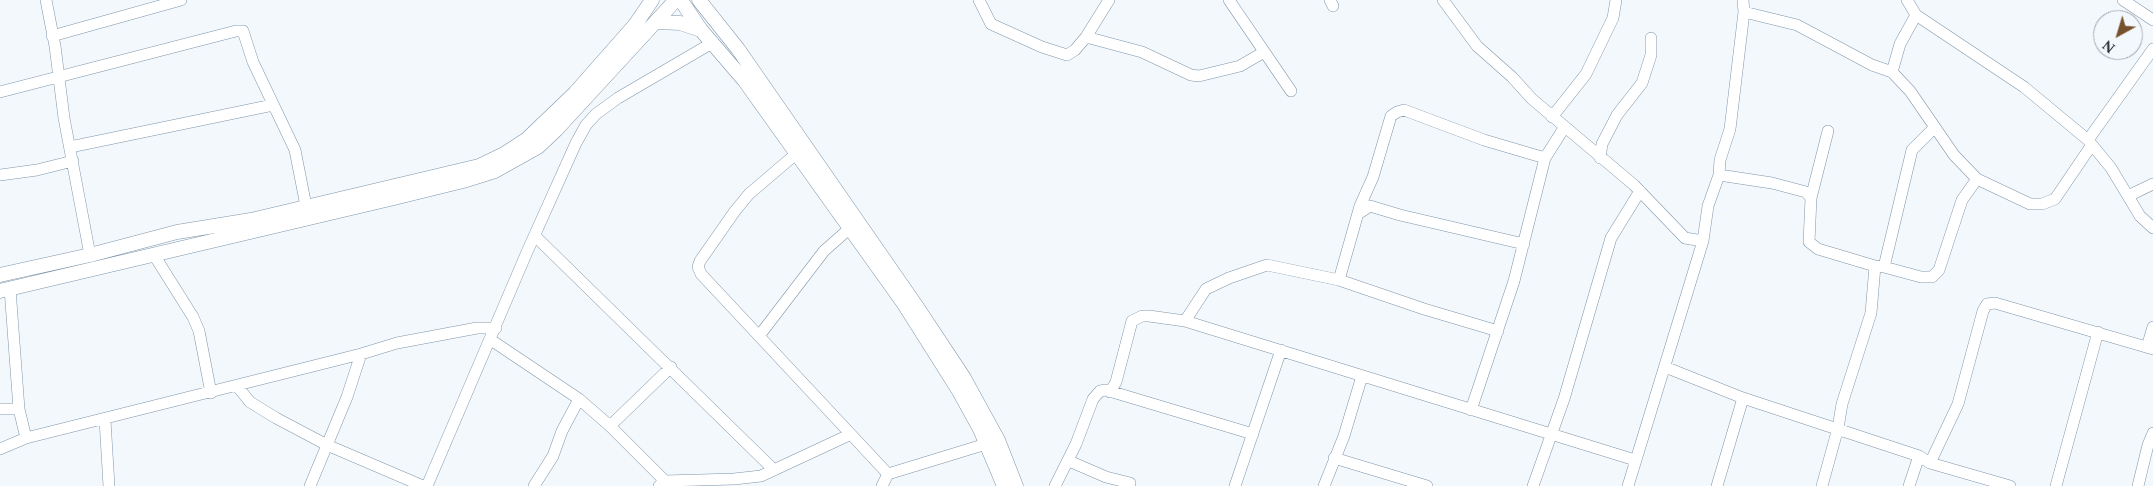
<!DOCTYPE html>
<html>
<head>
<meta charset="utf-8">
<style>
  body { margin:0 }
  #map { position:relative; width:2153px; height:486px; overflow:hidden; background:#f3f8fc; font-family:Spectral,serif }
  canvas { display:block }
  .north { position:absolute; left:2093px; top:10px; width:50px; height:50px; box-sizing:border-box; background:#f3f8fc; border:1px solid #a1a8ae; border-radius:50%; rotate:219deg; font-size:14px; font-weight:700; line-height:20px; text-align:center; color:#273139 }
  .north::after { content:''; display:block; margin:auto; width:18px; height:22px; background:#76522c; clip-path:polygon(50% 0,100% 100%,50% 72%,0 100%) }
</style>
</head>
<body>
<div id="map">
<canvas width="2153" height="486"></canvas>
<div class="north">N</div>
</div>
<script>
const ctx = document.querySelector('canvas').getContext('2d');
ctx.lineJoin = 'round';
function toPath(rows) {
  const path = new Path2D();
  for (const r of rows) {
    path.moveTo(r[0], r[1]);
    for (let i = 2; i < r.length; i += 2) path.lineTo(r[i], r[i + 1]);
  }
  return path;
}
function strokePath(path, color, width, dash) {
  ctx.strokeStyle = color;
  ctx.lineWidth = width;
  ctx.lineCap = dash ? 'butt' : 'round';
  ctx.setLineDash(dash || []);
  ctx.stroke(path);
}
const minor = toPath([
  [46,0,55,46,64,118,90,255],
  [979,0,991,24,1042,47,1067,55,1075,50,1086,37,1109,0],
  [1229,0,1291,91],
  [1330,0,1333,6],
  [1443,0,1477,46,1512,77,1532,99,1634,185,1685,238,1703,241],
  [1907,0,1916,15,2024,87,2088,140,2111,168,2140,216,2153,228],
  [2123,0,2153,20],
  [1744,12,1797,25,1872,65,1892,72,1910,91,1954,155,1977,179,2030,204,2042,204,2055,199,2091,146],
  [52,36,181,0],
  [1086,37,1142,52,1191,75,1199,76,1240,66,1264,52],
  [1892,72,1900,44,1916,15],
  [0,92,236,31,243,31,253,62,295,150,306,206],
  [1552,117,1586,74,1613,18,1616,0],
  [2088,140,2153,49],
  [70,147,273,105],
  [797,153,749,194,735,211,700,261,698,267,701,274,888,474],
  [1600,158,1602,144,1617,115,1642,83,1651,55,1651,38],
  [0,175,37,170,73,161],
  [1719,175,1772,183,1806,192,1811,198,1809,242,1818,249,1875,266,1871,313,1842,404,1838,428,1822,486],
  [2128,196,2153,184],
  [1811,198,1828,131],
  [1358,214,1370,206,1400,215,1524,244],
  [535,236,774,470],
  [154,255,193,317,199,331,211,393],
  [1875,266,1884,267,1921,277,1932,277,1939,270,1962,200,1977,179],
  [1884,267,1912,150,1934,128],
  [1339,280,1360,206,1373,177,1391,116,1397,112,1404,110,1484,140,1545,158],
  [10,289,19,409,26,438],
  [1185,321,1206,289,1229,278,1267,265,1339,280,1424,309,1498,331],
  [759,336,824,251,850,228],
  [491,340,579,399,610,426,665,481],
  [2147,347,2153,327],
  [1665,367,1743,398,1919,456,1930,463,2010,486],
  [237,386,250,402,276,418,327,445,423,486],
  [1110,392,1116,382,1132,321,1142,316,1149,316,1185,321,1635,460],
  [0,409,19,409],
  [1471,410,1514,281,1545,158,1564,128],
  [105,420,109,486],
  [610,426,671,367],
  [0,449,26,438,361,354,397,343,477,328,496,328],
  [1334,458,1427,486],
  [1069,461,1106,477,1130,483],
  [1930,463,1958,404,1983,311,1987,304,1995,303,2153,349],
  [310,486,347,397,361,354],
  [427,486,527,252,576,143,586,125,596,114,618,98,712,43],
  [534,486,553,456,562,431,579,399],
  [659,486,665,481,734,479,761,476,849,435],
  [882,486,888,474,986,444],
  [1055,486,1076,444,1093,399,1100,391,1106,390,1253,434],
  [1235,486,1281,350],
  [1324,486,1344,436,1362,376],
  [1533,486,1564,399,1611,238,1640,191],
  [1628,486,1703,241,1708,206,1719,175,1720,160,1730,129,1744,12,1743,0],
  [1717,486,1743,398],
  [1909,486,1919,456],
  [2056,486,2098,332],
  [2138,486,2148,445,2153,433]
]);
const major = toPath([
  [699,0,738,49,917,307,964,378,998,440,1016,486],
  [684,5,701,30,744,80,904,304,959,391,980,429,1004,486],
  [657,22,680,23,701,30],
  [0,275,90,255,177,232,251,220,479,166,504,154,527,139,575,93,635,25,652,0],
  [0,291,394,198,463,181,495,171,538,147,556,130,673,3]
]);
strokePath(minor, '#7f95aa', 12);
strokePath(major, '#7f95aa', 15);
strokePath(minor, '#fff', 11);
strokePath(major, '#fff', 14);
</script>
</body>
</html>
